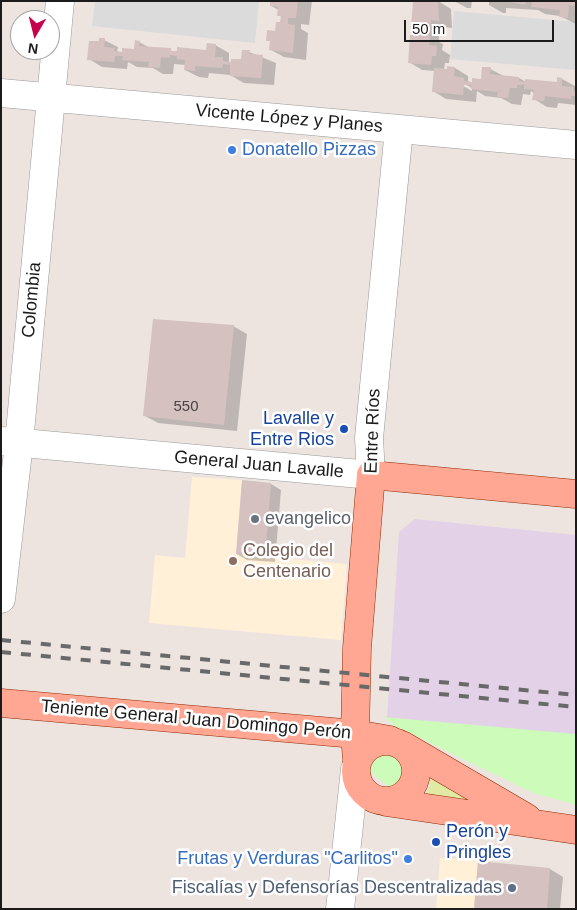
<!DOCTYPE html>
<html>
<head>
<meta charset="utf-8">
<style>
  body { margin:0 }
  #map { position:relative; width:577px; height:910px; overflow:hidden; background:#ede4e0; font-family:Helvetica,sans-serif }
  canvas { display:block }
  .frame { position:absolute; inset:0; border:2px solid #1b1b1b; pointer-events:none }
  .north { position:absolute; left:10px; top:10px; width:50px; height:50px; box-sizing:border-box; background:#fff; border:1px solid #a4a4a4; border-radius:50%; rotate:188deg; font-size:14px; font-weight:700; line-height:20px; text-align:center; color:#1b1b1b }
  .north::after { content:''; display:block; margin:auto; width:18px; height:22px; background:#c6004b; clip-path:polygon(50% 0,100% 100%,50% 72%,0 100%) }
  .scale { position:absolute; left:404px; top:20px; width:150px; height:22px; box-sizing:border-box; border:2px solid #1b1b1b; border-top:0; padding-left:6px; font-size:15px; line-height:18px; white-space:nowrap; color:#1b1b1b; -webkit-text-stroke:4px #fff; paint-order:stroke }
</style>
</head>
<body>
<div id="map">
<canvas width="577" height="910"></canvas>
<div class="frame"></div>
<div class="north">N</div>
<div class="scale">50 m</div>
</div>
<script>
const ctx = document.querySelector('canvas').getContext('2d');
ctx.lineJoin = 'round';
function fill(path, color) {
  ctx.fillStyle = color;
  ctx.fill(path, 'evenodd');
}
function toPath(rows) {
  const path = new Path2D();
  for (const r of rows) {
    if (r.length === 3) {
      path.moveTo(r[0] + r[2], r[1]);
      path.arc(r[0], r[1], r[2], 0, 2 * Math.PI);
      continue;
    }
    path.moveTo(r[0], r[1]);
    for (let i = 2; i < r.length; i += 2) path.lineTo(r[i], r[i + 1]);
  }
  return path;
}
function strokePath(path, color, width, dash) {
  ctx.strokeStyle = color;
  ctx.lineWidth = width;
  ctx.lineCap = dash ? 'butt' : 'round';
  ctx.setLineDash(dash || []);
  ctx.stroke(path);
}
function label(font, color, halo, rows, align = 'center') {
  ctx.font = font + ' Helvetica,sans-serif';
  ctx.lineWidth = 5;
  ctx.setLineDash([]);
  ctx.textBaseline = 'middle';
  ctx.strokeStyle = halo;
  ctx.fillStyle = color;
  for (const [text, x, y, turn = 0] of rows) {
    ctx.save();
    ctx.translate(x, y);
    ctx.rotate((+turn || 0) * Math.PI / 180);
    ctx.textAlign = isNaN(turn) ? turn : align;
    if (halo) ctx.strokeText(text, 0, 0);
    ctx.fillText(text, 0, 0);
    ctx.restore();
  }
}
fill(toPath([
  [415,519,576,535,576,802,532,790,387,719,399,532]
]), '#e3d1e7');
fill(toPath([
  [192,477,242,480,236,554,347,564,341,640,149,623,155,555,185,558],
  [440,858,478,861,474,909,436,909]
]), '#fff0d7');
fill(toPath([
  [431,772,481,806,426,796,430,785]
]), '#e1eaa2');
fill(toPath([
  [384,717,576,734,576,805,533,793,395,726],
  [371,751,401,758,407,765,409,775,406,783,401,788,395,788,388,786,374,775,368,768,368,755]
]), '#cdfbb9');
fill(toPath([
  [95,1,259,1,255,43,92,26],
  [454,11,576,22,576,70,450,59]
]), '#dbdbdb');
fill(toPath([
  [272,1,312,1,309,25,301,24,301,29,308,33,306,60,284,57,271,50,271,42,268,40,276,32,282,17,278,15,279,10,271,6],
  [438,1,451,9,452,28,444,27,443,36,439,36,439,42,443,44,442,50,450,55,449,63,445,63,444,70,448,71,449,68,455,68,468,76,468,81,473,84,482,81,490,69,504,76,519,78,526,82,558,83,562,79,575,86,576,105,558,103,557,108,547,107,534,99,534,93,531,91,530,95,523,94,521,105,512,104,501,98,485,96,477,91,476,102,446,99,433,91,435,71,422,70,409,62,419,36,420,32,412,27],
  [459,81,472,88,472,91,458,83],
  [454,1,472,1,471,8,467,8],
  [489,1,576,1,576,24,560,16,545,14,538,10,506,8,506,13,503,13,489,5],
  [104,40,118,47,117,51,121,53,135,50,139,42,150,48,170,50,176,53,207,51,215,45,229,53,229,62,242,60,249,52,276,63,274,85,244,83,230,75,209,73,208,78,199,77,185,70,186,65,174,64,173,74,163,74,153,68,137,67,130,63,128,62,127,69,102,67,89,59],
  [233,326,247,334,237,431,158,423,145,416],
  [271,484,281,490,275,562,247,560,237,554],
  [479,863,550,869,563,877,560,909,475,909]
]), '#0003');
fill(toPath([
  [270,1,298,1,296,18,288,18,288,24,295,25,293,53,269,50,270,41,266,41,267,30,275,31,276,22,280,22,281,16,277,16,278,7,270,6],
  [413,1,438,1,439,21,431,20,430,29,426,29,426,35,430,35,429,45,437,46,436,56,432,56,431,65,408,63,410,35,418,35,418,29,411,28],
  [504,1,526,1,525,5],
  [532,1,576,1,576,6,569,5,568,18,559,17,560,10,531,7],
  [99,38,105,38,104,47,115,48,114,51,122,52,122,48,134,49,135,40,140,41,139,46,171,48,171,51,177,51,177,47,206,50,207,43,216,44,215,57,223,57,223,61,231,62,231,59,241,59,242,50,250,50,249,54,263,55,261,78,230,76,230,65,223,64,222,68,195,66,195,71,184,70,185,60,177,59,177,56,170,55,170,58,161,57,160,68,148,67,149,62,122,60,123,56,115,56,114,62,87,60,89,41,99,41],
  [447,66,455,67,454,76,464,78,464,81,472,82,472,78,481,79,482,67,491,67,490,74,519,77,519,81,525,82,525,79,557,82,557,77,562,78,562,86,573,87,576,96,571,96,571,99,545,96,544,101,532,100,534,90,524,89,524,85,517,85,517,88,510,88,508,98,497,97,498,92,471,89,471,85,464,85,463,95,432,92,434,68,447,69],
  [153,319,234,325,224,425,143,416],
  [242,480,271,483,265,557,236,554],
  [478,861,550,868,547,909,474,909]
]), '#d4c1c0');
const minor = toPath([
  [1,93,576,145],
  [1,441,371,475,369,438,399,129],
  [1,599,19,443,60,1],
  [340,909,355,769]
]);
const major = toPath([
  [1,703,355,734,390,740],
  [386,771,30],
  [402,745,527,818],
  [357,760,355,734,357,648,371,475,576,494],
  [386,802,576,830]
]);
strokePath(minor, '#989898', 29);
strokePath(major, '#922a00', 29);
strokePath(minor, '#fff', 28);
strokePath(major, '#ffa793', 28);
strokePath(toPath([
  [1,640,576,695],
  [1,652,576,707]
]), '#696969', 4, [10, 10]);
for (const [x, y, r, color] of [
  [232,150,5,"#3f7fe0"],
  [344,429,5,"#1a4fb4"],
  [255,519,5,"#6b7280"],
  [233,561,5,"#8d6e63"],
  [436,842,5,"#1a4fb4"],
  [408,859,5,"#3f7fe0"],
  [512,888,5,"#5c6f8a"]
]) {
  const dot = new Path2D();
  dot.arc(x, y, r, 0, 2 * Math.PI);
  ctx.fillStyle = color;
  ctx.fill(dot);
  strokePath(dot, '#fff', 2);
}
label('15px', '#494444', null, [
  ["550",186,407]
]);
label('18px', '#1b1b1b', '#fff', [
  ["Vicente López y Planes",289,119,5],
  ["Colombia",32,300,-85],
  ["Entre Ríos",373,431,-88],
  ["General Juan Lavalle",259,465,5],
  ["Teniente General Juan Domingo Perón",196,720,5]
]);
label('18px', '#366cbe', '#fff', [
  ["Donatello Pizzas",242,150],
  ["Frutas y Verduras \"Carlitos\"",398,859,"right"]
], 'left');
label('18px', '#164399', '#fff', [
  ["Lavalle y",334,419],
  ["Entre Rios",334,440],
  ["Perón y",446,832,"left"],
  ["Pringles",446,853,"left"]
], 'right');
label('18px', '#5b616d', '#fff', [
  ["evangelico",265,519]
], 'left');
label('18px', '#785e54', '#fff', [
  ["Colegio del",243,551],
  ["Centenario",243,572]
], 'left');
label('18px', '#4e5e75', '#fff', [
  ["Fiscalías y Defensorías Descentralizadas",502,888]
], 'right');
</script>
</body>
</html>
